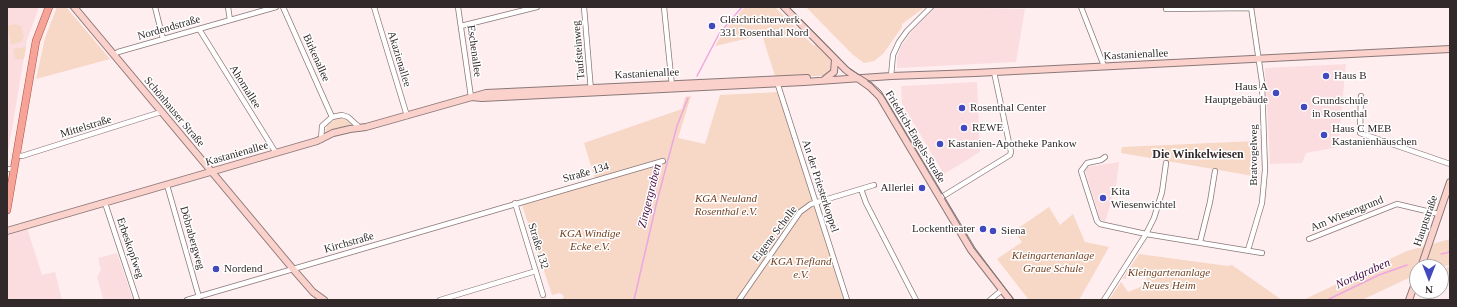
<!DOCTYPE html>
<html>
<head>
<meta charset="utf-8">
<style>
  body { margin:0 }
  #map { position:relative; width:1457px; height:307px; overflow:hidden; background:#ffeeef; font-family:"Times New Roman",serif }
  canvas { display:block }
  .frame { position:absolute; inset:0; border:8px solid #31292a; pointer-events:none }
  .north { position:absolute; left:1409px; top:259px; width:40px; height:40px; box-sizing:border-box; background:#fff; border:1px solid #ada9aa; border-radius:50%; rotate:180deg; font-size:11px; font-weight:700; line-height:16px; text-align:center; color:#31292a }
  .north::after { content:''; display:block; margin:auto; width:14px; height:18px; background:#4248bd; clip-path:polygon(50% 0,100% 100%,50% 72%,0 100%) }
</style>
</head>
<body>
<div id="map">
<canvas width="1457" height="307"></canvas>
<div class="frame"></div>
<div class="north">N</div>
</div>
<script>
const ctx = document.querySelector('canvas').getContext('2d');
ctx.lineJoin = 'round';
function fill(path, color) {
  ctx.fillStyle = color;
  ctx.fill(path, 'evenodd');
}
function toPath(rows) {
  const path = new Path2D();
  for (const r of rows) {
    path.moveTo(r[0], r[1]);
    for (let i = 2; i < r.length; i += 2) path.lineTo(r[i], r[i + 1]);
  }
  return path;
}
function strokePath(path, color, width, dash) {
  ctx.strokeStyle = color;
  ctx.lineWidth = width;
  ctx.lineCap = dash ? 'butt' : 'round';
  ctx.setLineDash(dash || []);
  ctx.stroke(path);
}
function label(font, color, halo, rows, align = 'center') {
  ctx.font = font + ' "Times New Roman",serif';
  ctx.lineWidth = 3;
  ctx.setLineDash([]);
  ctx.textBaseline = 'middle';
  ctx.strokeStyle = halo;
  ctx.fillStyle = color;
  for (const [text, x, y, turn = 0] of rows) {
    ctx.save();
    ctx.translate(x, y);
    ctx.rotate((+turn || 0) * Math.PI / 180);
    ctx.textAlign = isNaN(turn) ? turn : align;
    if (halo) ctx.strokeText(text, 0, 0);
    ctx.fillText(text, 0, 0);
    ctx.restore();
  }
}
fill(toPath([
  [7,7,39,7,27,40,7,158],
  [935,7,1025,9,1016,62,897,68,897,58,901,46,913,30],
  [1346,64,1338,147,1306,153,1302,163,1270,164,1265,68],
  [977,82,980,152,944,174,902,104,901,86],
  [1119,162,1116,186,1105,222,1100,219,1085,170,1087,167],
  [27,228,42,275,55,272,62,300,7,300,7,234],
  [117,253,133,300,103,300,103,298,97,277,101,270,98,258]
]), '#fbdde0');
fill(toPath([
  [57,7,66,7,110,59,36,79,45,38],
  [745,7,775,7,814,46,816,43,833,60,832,72,825,76,775,76,762,35,715,46,727,26],
  [806,7,925,7,902,24,902,27,883,54,874,61,864,63,852,54],
  [15,24,21,26,24,36,21,42,11,45,7,26],
  [26,47,24,59,15,59,13,49],
  [779,92,813,201,799,212,738,300,562,300,564,296,560,293,552,295,522,205,596,182,584,143,682,109,685,97,691,96,678,138,705,144,720,95],
  [337,118,347,119,353,124,325,133,327,125],
  [1256,141,1259,177,1121,153,1122,147],
  [815,205,845,300,741,300,800,213],
  [1049,207,1060,225,1073,214,1085,242,1109,247,1079,300,1029,300,997,259,1022,242,1014,231],
  [1450,239,1450,265,1441,267,1417,267,1417,274,1362,300,1303,300,1407,251],
  [1139,254,1228,266,1232,265,1282,300,1109,300,1121,282,1128,292,1148,284,1144,272,1124,279,1123,278],
  [1450,267,1450,282,1441,279,1441,269]
]), '#f7d7c6');
strokePath(toPath([
  [697,76,719,34,742,7],
  [1441,254,1450,252],
  [634,300,657,201,677,126,688,98],
  [1327,300,1379,275,1407,265]
]), '#eda7e1', 1.5);
const street = toPath([
  [155,7,163,39],
  [228,7,230,20],
  [283,7,332,117],
  [374,7,407,116],
  [458,7,471,97],
  [584,7,591,91],
  [664,7,672,86],
  [1081,7,1104,66],
  [1166,9,1251,8],
  [461,26,537,7],
  [199,29,276,153],
  [114,55,118,52,276,7],
  [891,76,893,55,899,42,907,31,931,7],
  [777,82,847,300],
  [1361,96,1360,133,1450,164],
  [321,140,322,126,332,117,342,115,348,117,360,128],
  [17,155,22,156,161,112],
  [1105,157,1101,160,1087,163,1081,171,1097,221,1100,224,1146,234,1262,253],
  [7,169,14,169],
  [167,185,199,297],
  [861,189,866,203,916,300],
  [940,198,1010,155,1011,152,994,72],
  [105,203,137,300],
  [515,203,543,295],
  [1309,239,1397,204,1439,214],
  [1200,242,1210,202,1215,171],
  [1248,250,1262,203,1265,170,1262,82,1251,7],
  [187,300,663,161],
  [440,300,536,271],
  [739,300,800,212,811,204,874,185],
  [990,300,1002,290],
  [1104,300,1146,234,1154,218,1162,192,1166,163]
]);
const secondary = toPath([
  [74,7,293,269,313,292,324,300],
  [784,7,846,70,870,87,880,97,971,250,1010,300],
  [825,79,834,72,835,60],
  [471,97,482,98,804,82,891,76,975,73,1450,49],
  [7,231,317,141,333,133,350,129,366,127,486,93,807,78],
  [1421,267,1450,182],
  [1409,300,1417,278]
]);
const primary = toPath([
  [7,210,36,41,49,7]
]);
strokePath(street, '#8b7879', 6);
strokePath(secondary, '#8b7879', 8);
strokePath(primary, '#ad5143', 8);
strokePath(street, '#fff', 4.5);
strokePath(secondary, '#fad1cb', 6);
strokePath(primary, '#f6a497', 7);
strokePath(toPath([
  [789,7,850,69,871,82,881,91,975,248,1014,300]
]), '#7c7172', 1);
for (const [x, y, r, color] of [
  [712,26,4,"#4248bd"],
  [1326,76,4,"#4248bd"],
  [1276,93,4,"#4248bd"],
  [1304,107,4,"#4248bd"],
  [962,108,4,"#4248bd"],
  [964,128,4,"#4248bd"],
  [1324,135,4,"#4248bd"],
  [940,144,4,"#4248bd"],
  [922,188,4,"#4248bd"],
  [1103,198,4,"#4248bd"],
  [983,229,4,"#4248bd"],
  [993,231,4,"#4248bd"],
  [216,269,4,"#4248bd"]
]) {
  const dot = new Path2D();
  dot.arc(x, y, r, 0, 2 * Math.PI);
  ctx.fillStyle = color;
  ctx.fill(dot);
  strokePath(dot, '#fff', 1.5);
}
label('11px', '#31292a', '#fff', [
  ["Gleichrichterwerk",720,20],
  ["331 Rosenthal Nord",720,33],
  ["Haus B",1334,76],
  ["Haus A",1268,87,"right"],
  ["Hauptgebäude",1268,100,"right"],
  ["Grundschule",1312,101],
  ["in Rosenthal",1312,114],
  ["Rosenthal Center",970,108],
  ["REWE",972,128],
  ["Haus C MEB",1332,129],
  ["Kastanienhäuschen",1332,142],
  ["Kastanien-Apotheke Pankow",948,144],
  ["Allerlei",914,188,"right"],
  ["Kita",1111,192],
  ["Wiesenwichtel",1111,205],
  ["Lockentheater",975,229,"right"],
  ["Siena",1001,231],
  ["Nordend",224,269]
], 'left');
label('11px', '#31292a', '#fff', [
  ["Nordendstraße",169,28,-16],
  ["Taufsteinweg",579,50,-95],
  ["Eschenallee",474,51,82],
  ["Kastanienallee",1136,55,-3],
  ["Birkenallee",316,58,66],
  ["Akazienallee",399,59,73],
  ["Kastanienallee",647,74,-3],
  ["Ahornallee",245,87,58],
  ["Schönhauser Straße",174,112,50],
  ["Mittelstraße",86,127,-17],
  ["Friedrich-Engels-Straße",915,137,59],
  ["Kastanienallee",237,154,-16],
  ["Bratvogelweg",1254,155,-90],
  ["Straße 134",586,173,-16],
  ["An der Priesterkoppel",820,186,72],
  ["Am Wiesengrund",1347,214,-22],
  ["Hauptstraße",1426,221,-71],
  ["Eigene Scholle",775,234,-53],
  ["Döbrabergweg",192,238,74],
  ["Kirchstraße",349,243,-16],
  ["Straße 132",538,246,73],
  ["Erbeskopfweg",130,248,71]
]);
label('italic 11px', '#723f1f', '#fff', [
  ["KGA Neuland",726,199],
  ["Rosenthal e.V.",726,212],
  ["KGA Windige",590,234],
  ["Ecke e.V.",590,247],
  ["Kleingartenanlage",1053,256],
  ["Graue Schule",1053,269],
  ["KGA Tiefland",801,262],
  ["e.V.",801,275],
  ["Kleingartenanlage",1169,273],
  ["Neues Heim",1169,286]
]);
label('bold 12px', '#31292a', '#fff', [
  ["Die Winkelwiesen",1198,155]
]);
label('italic 12px', '#490c43', '#fff', [
  ["Zingergraben",650,196,-76],
  ["Nordgraben",1363,274,-24]
]);
</script>
</body>
</html>
